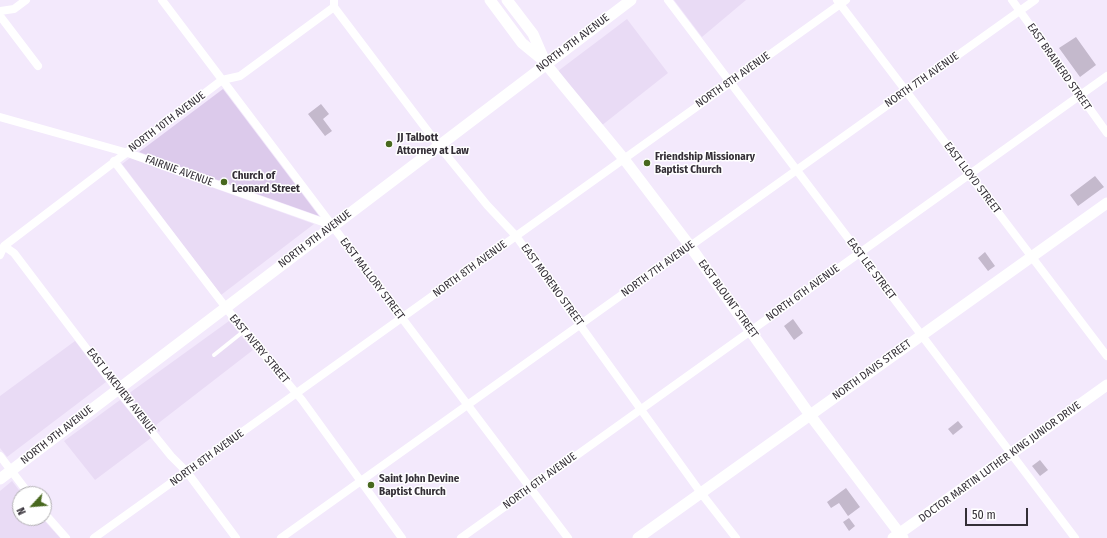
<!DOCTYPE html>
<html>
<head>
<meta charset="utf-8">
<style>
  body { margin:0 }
  #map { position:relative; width:1107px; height:538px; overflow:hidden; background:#f3e9fc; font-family:"Fira Sans Condensed",sans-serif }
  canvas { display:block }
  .north { position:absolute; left:12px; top:486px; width:40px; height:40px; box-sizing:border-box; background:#fff; border:1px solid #aeacaf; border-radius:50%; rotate:244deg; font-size:11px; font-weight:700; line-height:16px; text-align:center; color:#342f37 }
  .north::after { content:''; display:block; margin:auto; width:14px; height:18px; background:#48681e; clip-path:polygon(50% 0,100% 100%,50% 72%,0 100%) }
  .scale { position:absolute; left:965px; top:508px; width:63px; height:18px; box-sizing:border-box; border:2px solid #342f37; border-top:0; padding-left:5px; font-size:12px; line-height:14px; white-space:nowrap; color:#342f37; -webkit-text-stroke:3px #fff; paint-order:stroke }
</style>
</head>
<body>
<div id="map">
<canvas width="1107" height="538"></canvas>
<div class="north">N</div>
<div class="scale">50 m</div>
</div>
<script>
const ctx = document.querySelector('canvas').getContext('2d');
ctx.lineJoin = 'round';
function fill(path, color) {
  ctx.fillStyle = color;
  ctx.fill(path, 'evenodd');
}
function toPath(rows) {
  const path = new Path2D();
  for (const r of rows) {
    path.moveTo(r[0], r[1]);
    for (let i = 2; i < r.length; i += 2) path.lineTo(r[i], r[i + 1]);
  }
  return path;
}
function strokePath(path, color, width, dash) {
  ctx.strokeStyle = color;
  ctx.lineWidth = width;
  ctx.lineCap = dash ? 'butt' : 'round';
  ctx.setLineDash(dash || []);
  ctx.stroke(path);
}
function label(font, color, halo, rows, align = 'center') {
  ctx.font = font + ' "Fira Sans Condensed",sans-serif';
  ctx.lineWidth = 3;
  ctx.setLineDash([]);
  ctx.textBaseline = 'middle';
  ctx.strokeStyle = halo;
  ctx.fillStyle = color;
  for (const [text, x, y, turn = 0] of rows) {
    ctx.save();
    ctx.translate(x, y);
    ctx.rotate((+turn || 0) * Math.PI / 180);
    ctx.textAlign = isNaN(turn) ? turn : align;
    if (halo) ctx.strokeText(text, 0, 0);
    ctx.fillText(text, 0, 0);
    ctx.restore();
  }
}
fill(toPath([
  [674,0,746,0,702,37],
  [627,19,668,73,601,126,558,71],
  [130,158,314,224,221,295,122,164],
  [229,321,253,350,156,425,160,431,159,432,128,394],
  [75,341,106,382,7,457,0,448,0,396],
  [120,400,151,438,95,480,64,441],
  [12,481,22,494,20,494,20,518,42,518,60,538,0,538,0,491]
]), '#e9dbf5');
fill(toPath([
  [223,89,319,216,139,152]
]), '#dccaeb');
fill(toPath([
  [1076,37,1096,65,1080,77,1059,48],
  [321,104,329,114,323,119,332,131,325,136,308,114],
  [1095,176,1104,187,1078,206,1070,195],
  [985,252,995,266,988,271,978,258],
  [793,319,803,333,794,340,784,326],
  [958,421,963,427,953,435,948,429],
  [1040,460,1048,470,1040,476,1032,466],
  [846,488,860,507,848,516,839,503,831,508,827,502],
  [849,518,855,526,849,531,843,522]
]), '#c4b9cc');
strokePath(toPath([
  [214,355,244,331]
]), '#fff', 4);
strokePath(toPath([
  [162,0,568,538],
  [334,0,334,7,439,146,487,205,516,236,701,493,736,538],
  [668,0,1075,538],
  [837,0,1107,356],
  [1012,0,1107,133],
  [0,11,14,9,26,0],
  [0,16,38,66],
  [0,117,128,153,331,225],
  [114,161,240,326,302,400,402,538],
  [4,246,14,253,117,389,171,456,187,472,236,538],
  [0,255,4,246,222,80,240,76,334,7],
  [0,456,29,494],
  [44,513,66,538],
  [94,538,846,0],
  [281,538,1035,0],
  [461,538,1107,76]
]), '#fff', 8);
strokePath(toPath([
  [490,0,522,43,544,61],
  [507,0,533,34,546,64,563,85,624,159,690,246,810,415,903,538],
  [0,479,631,0],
  [638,538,1107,203],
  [893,538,1107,385]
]), '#fff', 11);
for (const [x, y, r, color] of [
  [389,144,4,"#48681e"],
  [647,163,4,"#48681e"],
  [224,182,4,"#48681e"],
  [371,485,4,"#48681e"]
]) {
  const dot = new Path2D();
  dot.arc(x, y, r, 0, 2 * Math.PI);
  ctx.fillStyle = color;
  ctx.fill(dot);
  strokePath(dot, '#fff', 1.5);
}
label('11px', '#342f37', '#fff', [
  ["NORTH 9TH AVENUE",573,43,-37],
  ["EAST BRAINERD STREET",1059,67,55],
  ["NORTH 8TH AVENUE",733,80,-35],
  ["NORTH 7TH AVENUE",922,80,-35],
  ["NORTH 10TH AVENUE",167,122,-37],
  ["FAIRNIE AVENUE",179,171,20],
  ["EAST LLOYD STREET",972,178,53],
  ["NORTH 9TH AVENUE",315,239,-37],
  ["NORTH 8TH AVENUE",470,269,-36],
  ["NORTH 7TH AVENUE",658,269,-36],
  ["EAST LEE STREET",871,269,53],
  ["EAST MALLORY STREET",372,279,53],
  ["EAST MORENO STREET",552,285,54],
  ["NORTH 6TH AVENUE",803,293,-36],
  ["EAST BLOUNT STREET",728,299,54],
  ["EAST AVERY STREET",259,349,50],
  ["NORTH DAVIS STREET",872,370,-36],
  ["EAST LAKEVIEW AVENUE",121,391,52],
  ["NORTH 9TH AVENUE",57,435,-38],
  ["NORTH 8TH AVENUE",207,458,-36],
  ["DOCTOR MARTIN LUTHER KING JUNIOR DRIVE",1000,462,-36],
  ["NORTH 6TH AVENUE",540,481,-36]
]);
label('bold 11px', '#342f37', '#fff', [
  ["JJ Talbott",397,138],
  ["Attorney at Law",397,151],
  ["Friendship Missionary",655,157],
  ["Baptist Church",655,170],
  ["Church of",232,176],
  ["Leonard Street",232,189],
  ["Saint John Devine",379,479],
  ["Baptist Church",379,492]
], 'left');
</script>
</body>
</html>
